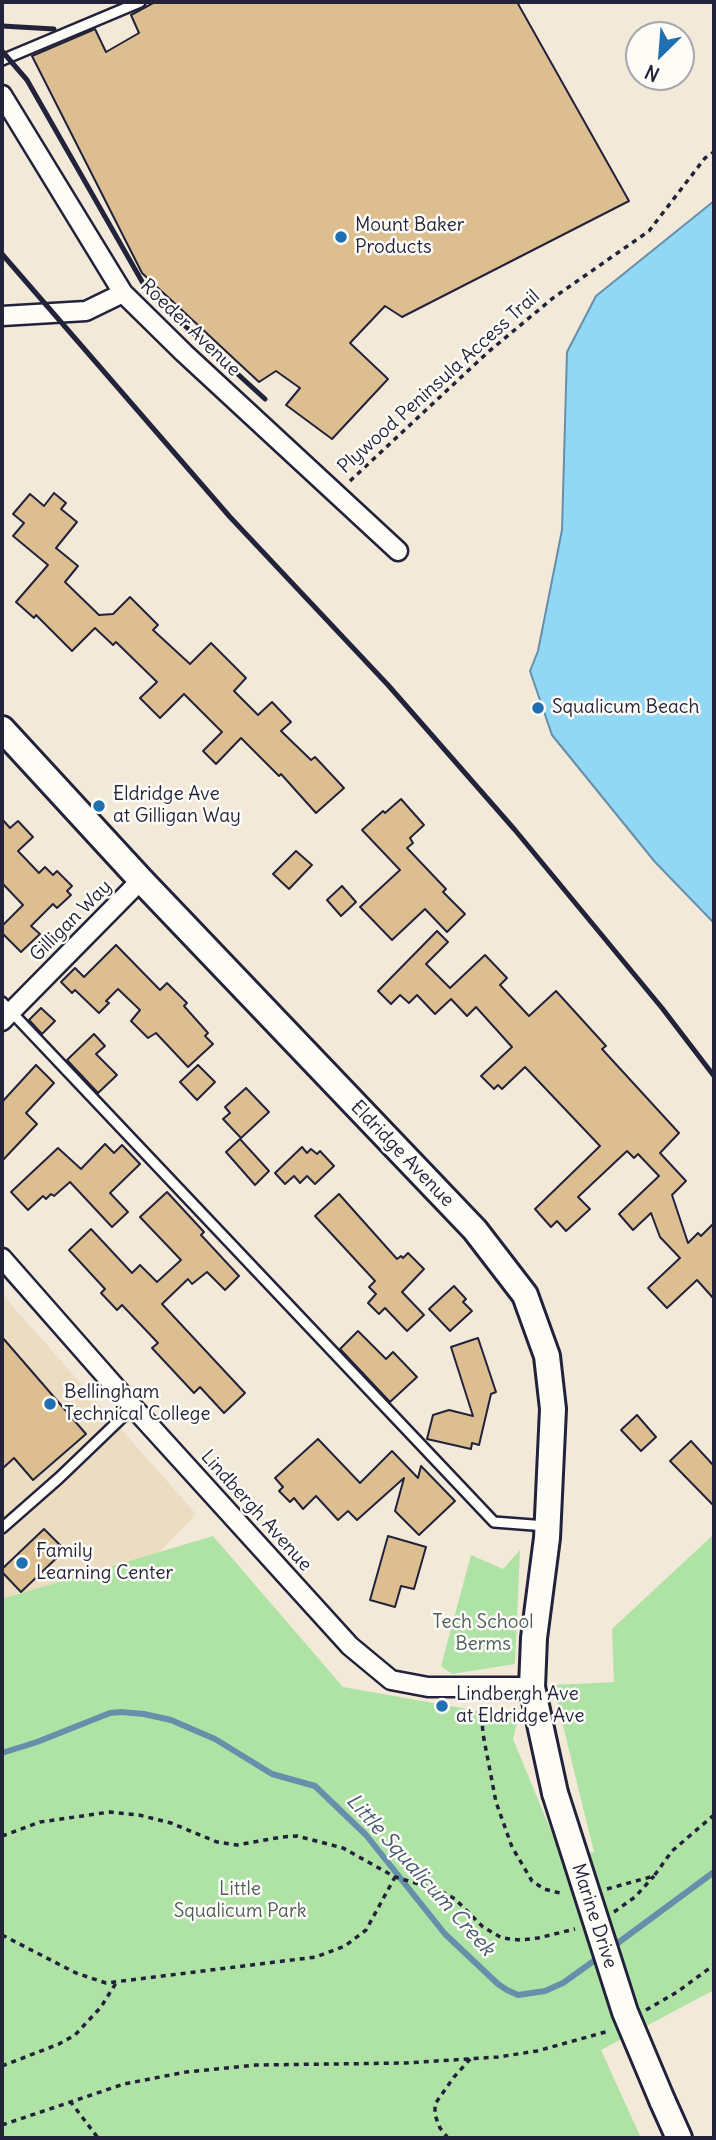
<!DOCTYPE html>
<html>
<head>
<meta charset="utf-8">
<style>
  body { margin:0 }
  #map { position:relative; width:716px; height:2140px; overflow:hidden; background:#f3e9d8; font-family:Delius,sans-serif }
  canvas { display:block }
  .frame { position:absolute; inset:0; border:4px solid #22223b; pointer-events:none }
  .north { position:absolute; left:625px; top:21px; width:70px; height:70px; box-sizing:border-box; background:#fdfcf7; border:2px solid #a5a5ac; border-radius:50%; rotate:205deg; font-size:19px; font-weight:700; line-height:28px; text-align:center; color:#22223b }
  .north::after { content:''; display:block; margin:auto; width:24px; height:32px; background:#1f6fb2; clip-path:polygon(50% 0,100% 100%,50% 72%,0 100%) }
</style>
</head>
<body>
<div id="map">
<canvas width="716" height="2140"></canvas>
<div class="frame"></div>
<div class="north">N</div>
</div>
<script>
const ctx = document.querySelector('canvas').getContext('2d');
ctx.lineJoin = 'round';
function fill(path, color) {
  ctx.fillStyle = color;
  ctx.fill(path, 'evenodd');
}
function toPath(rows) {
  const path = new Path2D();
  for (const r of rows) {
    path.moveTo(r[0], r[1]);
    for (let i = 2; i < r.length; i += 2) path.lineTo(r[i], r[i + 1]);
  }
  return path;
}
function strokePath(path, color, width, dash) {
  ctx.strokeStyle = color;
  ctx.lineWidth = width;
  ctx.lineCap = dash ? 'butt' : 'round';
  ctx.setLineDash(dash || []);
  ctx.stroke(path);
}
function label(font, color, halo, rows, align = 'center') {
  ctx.font = font + ' Delius,sans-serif';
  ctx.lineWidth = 5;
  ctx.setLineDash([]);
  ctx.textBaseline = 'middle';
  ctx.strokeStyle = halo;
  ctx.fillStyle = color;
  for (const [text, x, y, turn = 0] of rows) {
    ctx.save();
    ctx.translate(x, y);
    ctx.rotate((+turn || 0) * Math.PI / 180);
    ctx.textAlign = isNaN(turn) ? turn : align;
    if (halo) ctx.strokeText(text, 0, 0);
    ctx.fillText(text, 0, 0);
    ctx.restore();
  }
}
fill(toPath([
  [2,1294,196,1514,2,1716]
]), '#ecdcc2');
fill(toPath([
  [714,1534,714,1990,601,2050,641,2138,2,2138,2,1599,213,1536,343,1687,518,1718,513,1739,563,1860,594,1852,553,1685,614,1682,612,1629],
  [520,1550,515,1664,452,1674,441,1666,471,1555,503,1569]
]), '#afe3a5');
const water = toPath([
  [714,201,714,923,655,862,552,735,530,671,538,651,562,530,567,352,596,296,714,201]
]);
fill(water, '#92d8f4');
strokePath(water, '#658faa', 2);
strokePath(toPath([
  [2,1753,37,1742,110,1713,121,1712,144,1714,171,1720,215,1739,272,1774,315,1786,366,1835,445,1934,498,1984,507,1990,518,1995,545,1991,563,1983,602,1955],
  [611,1948,714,1872]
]), '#658faa', 6);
const building = toPath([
  [155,2,517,2,629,201,402,317,385,306,350,343,388,379,332,439,286,405,300,388,276,371,259,382,142,273,32,56,95,29,106,52,139,33,131,15,155,2],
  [54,493,66,503,61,509,77,522,56,548,78,566,65,582,99,615,113,614,130,597,158,625,153,630,190,664,211,643,246,678,234,691,258,715,272,702,291,722,281,731,311,760,315,757,344,788,316,813,281,774,279,776,241,738,216,764,203,751,222,732,184,694,160,718,140,698,157,682,116,642,113,645,95,628,72,651,36,615,34,618,16,602,48,565,13,536,24,523,13,514,30,494,44,506,54,493],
  [401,799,424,825,410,838,413,843,407,848,446,889,443,892,465,914,447,932,425,909,392,940,360,907,400,870,362,830,383,811,385,813,401,799],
  [2,819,10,828,18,821,33,837,18,851,39,873,45,867,53,875,57,871,72,886,67,891,71,895,57,908,53,904,31,926,40,934,21,952,2,933,2,926,23,905,2,883,2,819],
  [296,851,312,865,289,889,273,874,296,851],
  [342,886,356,902,341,916,327,900,342,886],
  [437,931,448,942,426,964,450,988,485,955,507,978,500,985,529,1016,556,991,606,1046,602,1049,679,1133,660,1153,686,1181,672,1195,688,1243,698,1233,701,1236,714,1223,714,1299,697,1280,667,1308,648,1288,680,1258,660,1237,651,1213,633,1230,619,1214,659,1176,638,1154,634,1158,627,1151,578,1197,590,1209,566,1231,557,1221,551,1227,535,1209,600,1146,525,1067,502,1089,498,1085,494,1089,481,1076,512,1047,476,1007,467,1016,451,999,435,1014,417,995,409,1003,400,995,391,1004,378,991,437,931],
  [116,945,160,990,167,983,187,1003,184,1006,208,1033,205,1036,213,1044,188,1067,156,1033,148,1038,131,1021,140,1010,118,989,106,1001,109,1003,99,1013,75,990,72,993,61,982,75,968,84,977,116,945],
  [41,1008,55,1021,42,1034,29,1020,41,1008],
  [94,1034,105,1046,96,1054,117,1075,98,1093,67,1060,94,1034],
  [36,1065,54,1083,26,1113,37,1124,2,1161,2,1102,36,1065],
  [198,1065,215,1082,197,1100,180,1082,198,1065],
  [246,1088,269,1112,241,1138,223,1119,230,1113,225,1107,246,1088],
  [240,1139,269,1171,255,1185,226,1152,240,1139],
  [105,1144,114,1153,122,1145,140,1164,110,1193,128,1212,112,1227,70,1182,54,1196,51,1194,46,1199,43,1196,28,1210,11,1192,58,1148,81,1169,105,1144],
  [302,1147,307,1153,311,1149,317,1154,320,1151,334,1166,315,1184,307,1176,300,1183,294,1176,285,1184,275,1173,302,1147],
  [167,1192,204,1232,201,1235,239,1276,225,1290,207,1272,192,1284,188,1279,162,1304,245,1393,224,1413,200,1387,194,1393,152,1348,158,1343,122,1305,117,1310,101,1293,105,1289,69,1250,91,1229,132,1273,140,1265,157,1282,181,1260,140,1217,167,1192],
  [339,1194,397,1259,401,1256,403,1258,408,1253,424,1269,402,1292,424,1315,407,1331,385,1308,379,1314,368,1303,376,1294,369,1287,375,1281,315,1216,339,1194],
  [454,1286,466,1299,463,1302,472,1311,450,1331,429,1309,454,1286],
  [358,1331,386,1359,393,1352,417,1377,390,1402,340,1349,358,1331],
  [2,1337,86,1434,33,1480,14,1458,2,1469,2,1337],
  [478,1338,496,1392,491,1394,479,1445,472,1443,471,1449,427,1439,433,1415,449,1410,473,1416,451,1347,478,1338],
  [637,1415,656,1437,641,1451,621,1430,637,1415],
  [318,1439,360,1483,392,1451,418,1478,421,1466,455,1501,419,1535,395,1511,404,1478,357,1520,348,1511,338,1520,316,1496,303,1509,294,1498,290,1502,279,1491,283,1487,275,1478,318,1439],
  [691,1441,714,1466,714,1506,670,1461,691,1441],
  [44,1529,65,1550,21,1592,2,1572,2,1569,44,1529],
  [388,1536,426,1547,414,1589,401,1586,395,1607,370,1600,388,1536]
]);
fill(building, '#ddbe90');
strokePath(building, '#22223b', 2);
const service = toPath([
  [2,60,140,2],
  [2,1002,494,1522,546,1526],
  [2,1528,59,1478,133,1407]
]);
const minor = toPath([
  [2,95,123,293,184,353,398,551],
  [2,316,86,311,123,293],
  [2,1021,141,880],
  [2,1258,133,1407,350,1646,391,1680,428,1687,532,1687]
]);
const secondary = toPath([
  [2,729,141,880,475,1230,525,1295,547,1356,553,1409,547,1538,534,1638,532,1687,555,1793],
  [662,2100,679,2138]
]);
strokePath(service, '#22223b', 14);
strokePath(minor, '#22223b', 23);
strokePath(secondary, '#22223b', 30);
strokePath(toPath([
  [350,481,487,353,553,298,649,231,705,158,714,152],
  [481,1706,483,1734,496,1802,512,1847,532,1881,544,1889,564,1894],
  [2,1836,40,1822,110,1812,139,1815,171,1823,217,1842,237,1845,282,1837,297,1836,343,1848,395,1877,439,1890,455,1899,483,1927,502,1938,520,1940,538,1938,575,1929],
  [607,1889,654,1876,672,1851,714,1815],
  [614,1912,635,1897,654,1876],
  [2,1935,76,1973,106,1983,316,1957,345,1946,366,1930,395,1877],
  [646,2010,677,1992,714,1965],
  [2,2066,59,2044,75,2035,101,2007,116,1983],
  [70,2101,98,2138],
  [2,2125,124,2084,186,2072,256,2065,406,2063,498,2057,537,2051,609,2031],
  [448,2138,440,2128,435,2115,435,2104,454,2077,472,2057]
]), '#22223b', 3.5, [5, 5]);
strokePath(service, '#fdfcf7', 9);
strokePath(minor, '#fdfcf7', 18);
strokePath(secondary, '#fdfcf7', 24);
strokePath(toPath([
  [2,26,54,29],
  [2,51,27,80,148,292,265,399],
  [2,254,230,517,388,685,515,830,662,1008,714,1076]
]), '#22223b', 5);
const secondaryBridge = toPath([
  [555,1793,625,2012,662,2100]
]);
strokePath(secondaryBridge, '#22223b', 30, []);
strokePath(secondaryBridge, '#fdfcf7', 24);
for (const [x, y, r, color] of [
  [341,237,7,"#1f6fb2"],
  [538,708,7,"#1f6fb2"],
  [99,806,7,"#1f6fb2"],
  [50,1404,7,"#1f6fb2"],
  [22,1563,7,"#1f6fb2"],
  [442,1706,7,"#1f6fb2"]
]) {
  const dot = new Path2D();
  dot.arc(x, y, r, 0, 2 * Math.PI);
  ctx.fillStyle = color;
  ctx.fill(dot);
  strokePath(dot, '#fdfcf7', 2.5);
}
label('19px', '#22223b', '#fdfcf7', [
  ["Mount Baker",355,226],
  ["Products",355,248],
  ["Squalicum Beach",552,708],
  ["Eldridge Ave",113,795],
  ["at Gilligan Way",113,817],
  ["Bellingham",64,1393],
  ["Technical College",64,1415],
  ["Family",36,1552],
  ["Learning Center",36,1574],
  ["Lindbergh Ave",456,1695],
  ["at Eldridge Ave",456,1717]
], 'left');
label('19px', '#22223b', '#fdfcf7', [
  ["Roeder Avenue",190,328,44],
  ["Plywood Peninsula Access Trail",439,382,-42],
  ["Gilligan Way",71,921,-45],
  ["Eldridge Avenue",402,1154,46],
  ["Lindbergh Avenue",256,1511,48],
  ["Marine Drive",594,1916,72]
]);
label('19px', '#4c5c5b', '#fdfcf7', [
  ["Tech School",483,1623],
  ["Berms",483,1645],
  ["Little",240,1890],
  ["Squalicum Park",240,1912]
]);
label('italic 21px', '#445972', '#fdfcf7', [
  ["Little Squalicum Creek",420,1875,48]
]);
</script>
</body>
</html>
